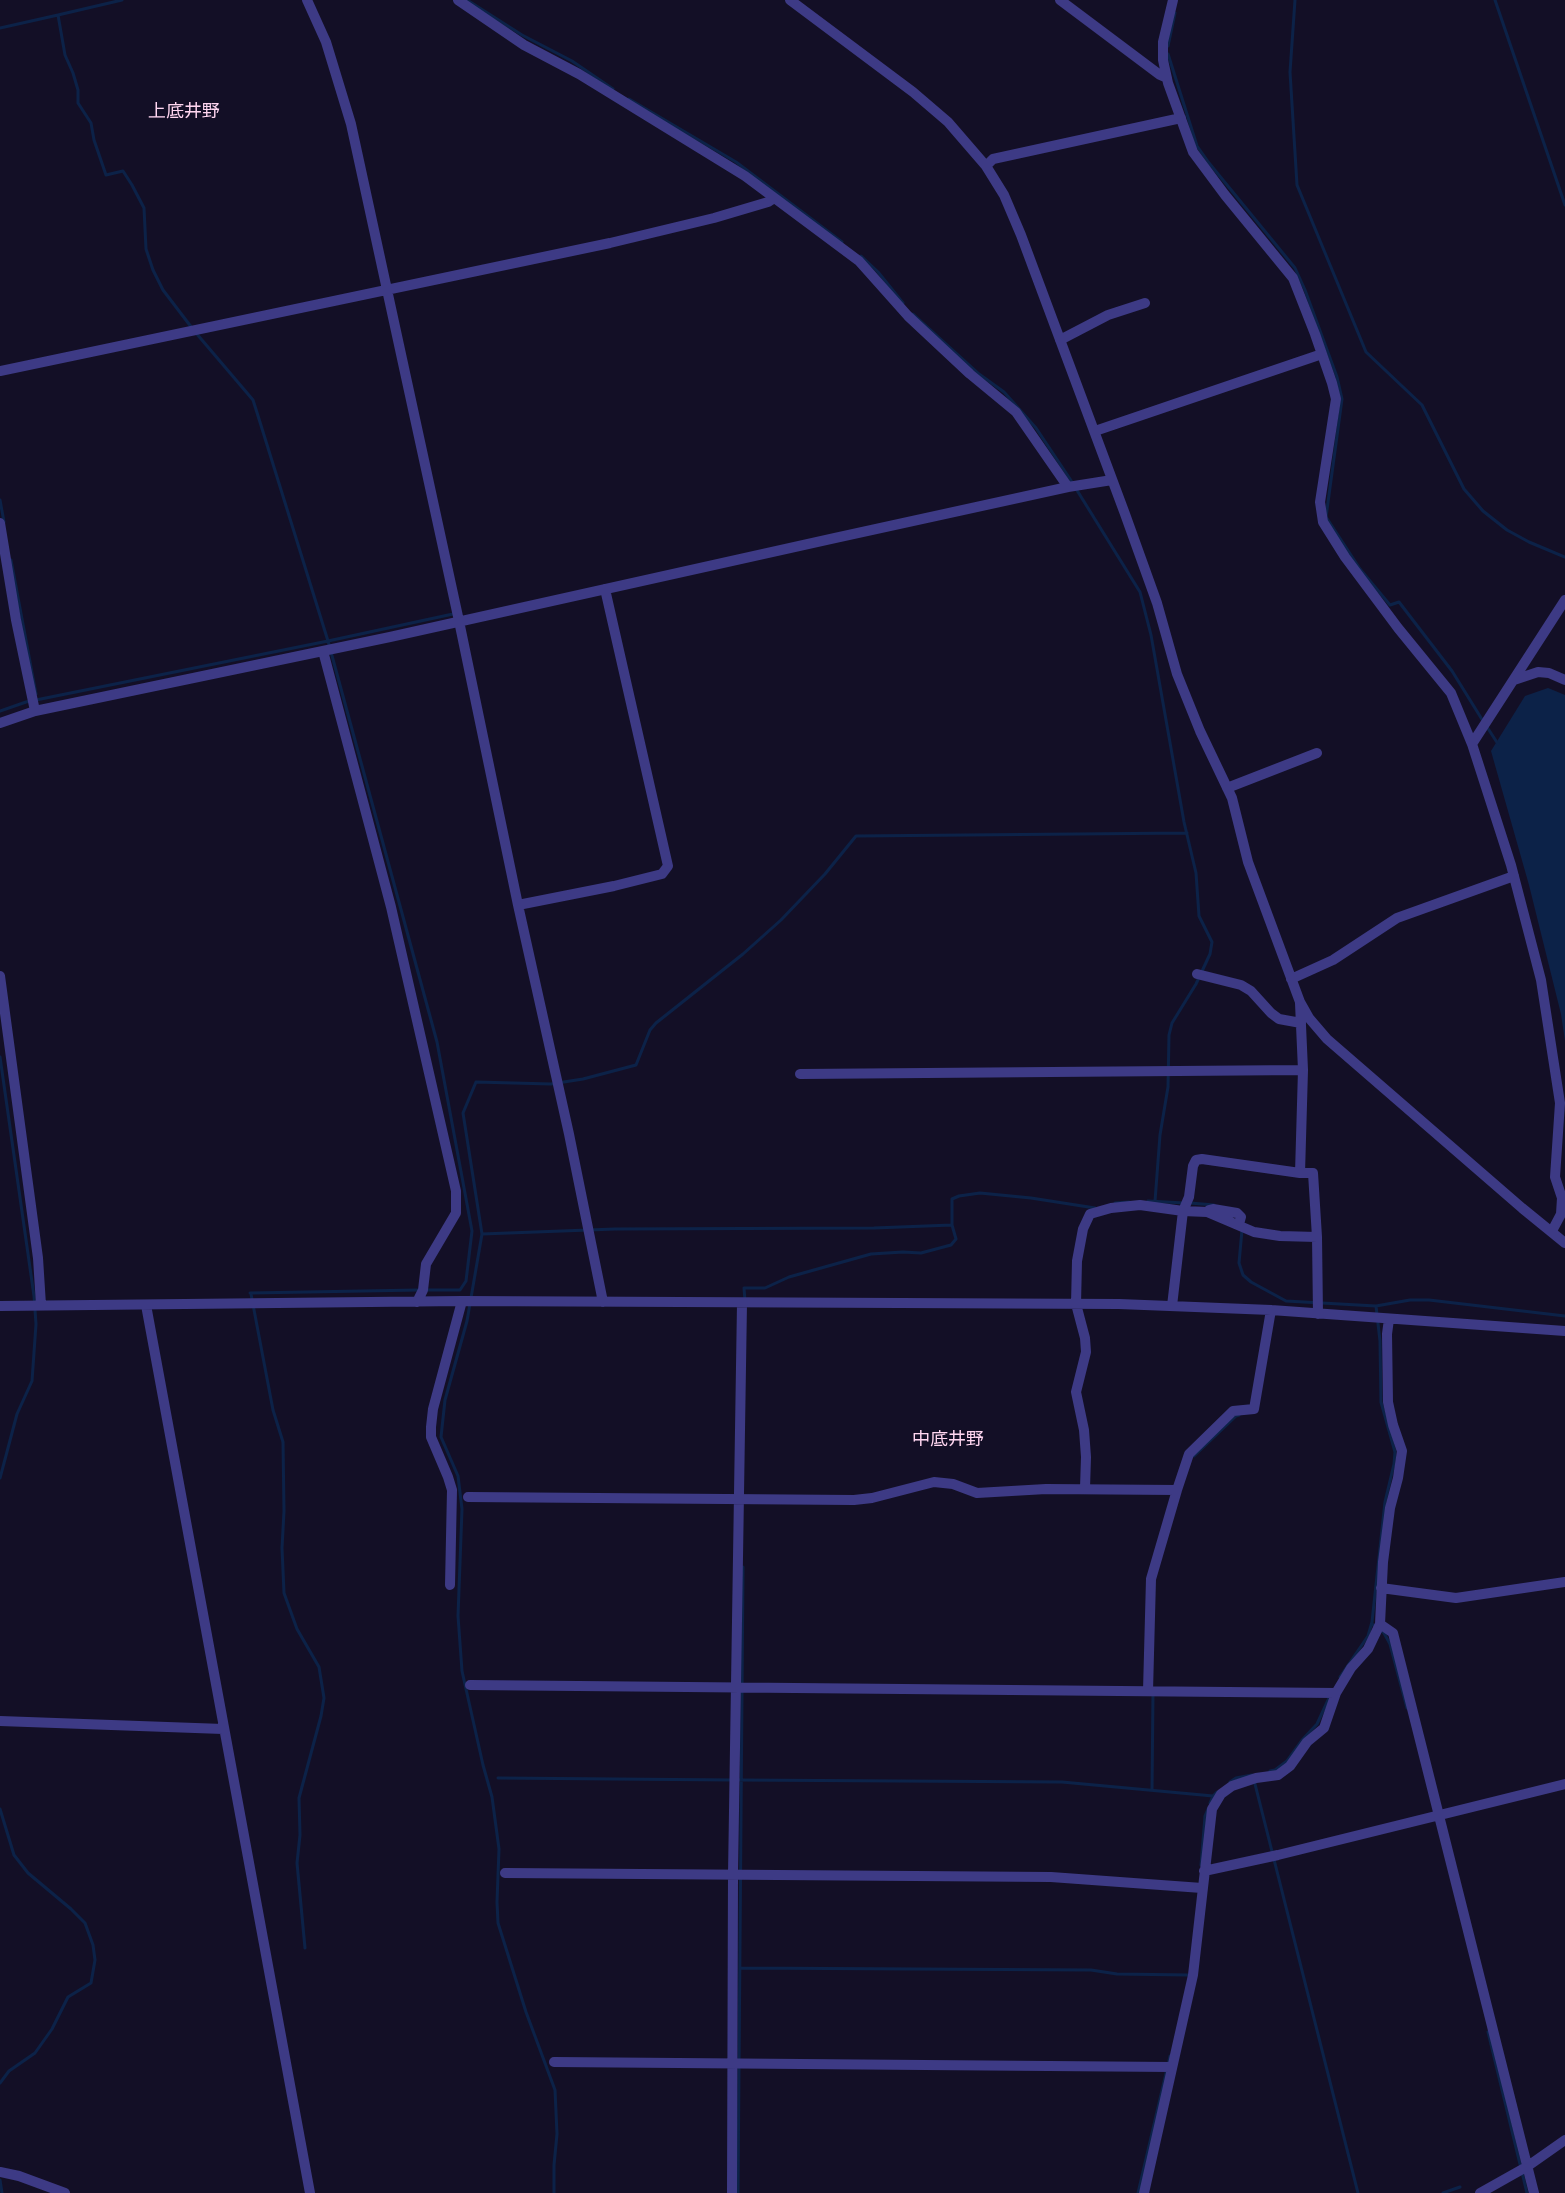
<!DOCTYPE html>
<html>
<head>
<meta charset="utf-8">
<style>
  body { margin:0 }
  canvas { display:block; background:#130f26 }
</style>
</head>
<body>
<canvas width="1565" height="2193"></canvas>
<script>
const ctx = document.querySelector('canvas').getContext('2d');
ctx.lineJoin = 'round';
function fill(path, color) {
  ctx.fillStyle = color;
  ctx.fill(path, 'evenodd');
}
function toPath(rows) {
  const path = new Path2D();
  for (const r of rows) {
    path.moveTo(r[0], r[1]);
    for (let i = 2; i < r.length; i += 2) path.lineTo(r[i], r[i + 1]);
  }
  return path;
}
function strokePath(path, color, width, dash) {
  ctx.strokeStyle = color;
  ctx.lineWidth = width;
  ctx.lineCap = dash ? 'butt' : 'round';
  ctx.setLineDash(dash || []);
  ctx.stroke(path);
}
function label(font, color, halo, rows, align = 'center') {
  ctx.font = font + ' Barlow,"Noto Sans JP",sans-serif';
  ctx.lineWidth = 4;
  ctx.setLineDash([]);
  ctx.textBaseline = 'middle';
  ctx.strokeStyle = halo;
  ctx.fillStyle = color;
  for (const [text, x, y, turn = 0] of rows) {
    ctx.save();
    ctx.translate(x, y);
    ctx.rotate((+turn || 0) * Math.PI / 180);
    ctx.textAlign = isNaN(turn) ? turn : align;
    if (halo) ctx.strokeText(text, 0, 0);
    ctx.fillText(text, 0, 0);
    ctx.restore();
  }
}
fill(toPath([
  [1548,688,1565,695,1565,1041,1561,1014,1529,885,1491,751,1525,696]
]), '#0c2248');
strokePath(toPath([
  [122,0,58,15,65,55,73,73,78,90,78,103,91,123,94,140,106,175,123,171,132,185,144,208,146,249,153,270,163,290,192,328],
  [467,0,522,35,572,61,613,89],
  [1295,0,1290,72,1297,185,1366,352,1422,405,1464,489,1483,511,1507,530,1529,542,1565,557],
  [1495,0,1565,205],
  [0,28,58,15],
  [1168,46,1175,13],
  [1168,54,1197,146,1209,163,1295,268,1305,290,1337,377,1342,399,1326,517,1360,569,1390,605,1399,602,1452,671,1483,721],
  [629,99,736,162,842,242],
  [861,256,878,272,903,303],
  [913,314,979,374,1004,392,1036,428,1070,479,1140,592,1151,635,1184,822,1196,873,1199,916,1212,942,1210,954,1196,984,1172,1023,1169,1035,1168,1087,1160,1135,1155,1201],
  [196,333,253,400,259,419,328,641,437,1042,472,1231,466,1281,460,1290,426,1290],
  [0,500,4,522],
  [11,560,36,694],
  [0,711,26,702,328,641,453,614],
  [1487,727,1498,744],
  [0,1057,34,1296,36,1324,32,1381,17,1414,0,1478],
  [1148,1201,1184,1203],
  [1115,1203,1129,1202],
  [1190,1203,1214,1205],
  [1242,1230,1239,1263,1243,1275,1251,1282,1286,1301,1376,1306,1410,1300,1429,1300,1565,1316],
  [482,1234,615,1229,874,1228,952,1225,952,1199,959,1196,980,1193,1031,1198,1095,1208],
  [250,1293,419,1290],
  [251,1294,273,1410,283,1442,284,1511,282,1548,284,1593,297,1629,319,1667,324,1698,321,1716,299,1798,300,1835,297,1863,305,1948],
  [745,1301,744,1288,765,1288,789,1277,871,1254,903,1252,921,1253,951,1245,956,1239,952,1225],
  [1194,1456,1236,1416,1239,1415],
  [1372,1624,1384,1633,1390,1644,1407,1708],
  [1340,1677,1368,1636,1372,1622,1385,1502,1394,1464,1395,1452,1381,1402,1380,1341,1376,1306],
  [1270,1771,1275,1770,1287,1761,1303,1739,1317,1724,1329,1698],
  [498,1778,733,1780],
  [739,1780,1062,1782,1213,1796],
  [1254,1780,1358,2193],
  [1230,1782,1236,1778,1252,1775],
  [1152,1790,1153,1693],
  [1210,1803,1213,1796,1217,1792],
  [0,1809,14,1855,28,1873,71,1909,85,1923,93,1945,95,1960,91,1983,68,1997,52,2029,35,2053,9,2071,0,2083],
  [1201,1865,1205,1816,1208,1809],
  [740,1968,1091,1970,1117,1974,1188,1975],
  [1488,2032,1527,2193],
  [0,2180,2,2193],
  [554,2193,554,2165,557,2134,555,2090,526,2012,498,1923,497,1902,499,1849,492,1797,483,1765,462,1671,458,1616,462,1509,458,1476,441,1437,445,1400,467,1321,482,1234,463,1113,476,1082,551,1084,583,1079,636,1065,650,1030,656,1023,743,954,781,920,825,874,856,836,1187,833],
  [738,2193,743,1567],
  [1138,2193,1170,2056],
  [1443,2193,1460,2187]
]), '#0c2248', 3);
strokePath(toPath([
  [307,0,326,42,351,124,459,621,518,905,569,1134,603,1302],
  [458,0,524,45,579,74,745,176,859,261,908,316,970,374,1016,412,1068,487],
  [790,0,913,92,948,122,986,166,1004,195,1021,235,1125,514,1157,603,1177,674,1200,731,1232,798,1248,862,1300,1002,1309,1018,1327,1039,1522,1208,1565,1243],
  [1060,0,1160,75,1167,78],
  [1173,0,1163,42,1163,60,1168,83,1193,152,1225,195,1293,278,1315,334,1332,383,1336,399,1320,502,1323,522,1345,557,1398,628,1451,693,1472,744,1511,865,1541,980,1560,1103,1555,1177,1562,1198,1561,1214,1552,1231],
  [986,166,993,159,1181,118],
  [1060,340,1108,315,1145,303],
  [0,371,610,243,714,218,768,202,774,198],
  [1095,431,1322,354],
  [0,523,16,620,35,711],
  [323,651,391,907,456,1191,456,1213,426,1264,423,1290,417,1302],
  [1514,680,1538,672,1549,673,1565,680],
  [0,723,35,711,390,637,835,538,1068,487,1112,480],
  [1472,744,1565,600],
  [1227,788,1317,753],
  [518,905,614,886,662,874,668,866,605,589],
  [1197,974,1241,985,1251,991,1271,1013,1279,1019,1301,1023],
  [0,976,38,1258,41,1305],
  [1291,979,1333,960,1397,918,1514,876],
  [1300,1003,1303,1070,1300,1173,1313,1173,1317,1237,1318,1314],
  [800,1074,1303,1070],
  [1209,1210,1213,1209,1237,1213,1241,1217,1239,1224],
  [146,1305,310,2193],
  [0,1306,462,1301,1119,1304,1271,1310,1565,1331],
  [1172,1306,1183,1211,1189,1197,1193,1166,1196,1160,1202,1159,1300,1173],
  [1085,1488,1086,1457,1084,1430,1076,1392,1086,1352,1085,1338,1076,1304,1077,1261,1083,1229,1090,1214,1111,1208,1140,1205,1183,1211,1207,1212,1254,1232,1280,1236,1317,1237],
  [468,1497,854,1500,872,1498,934,1482,953,1484,977,1493,1046,1489,1177,1490],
  [450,1585,452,1490,448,1477,431,1437,431,1427,433,1409,462,1301],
  [1381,1588,1456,1598,1565,1582],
  [1380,1624,1393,1633,1534,2193],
  [470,1685,1336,1693],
  [1148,1691,1151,1579,1177,1490,1189,1454,1233,1411,1254,1409,1271,1310],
  [0,1721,223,1729],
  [1204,1871,1278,1855,1565,1784],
  [505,1873,1051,1877,1202,1888],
  [554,2062,1172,2067],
  [0,2172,19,2176,65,2193],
  [732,2193,733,1874,742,1303],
  [1144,2193,1193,1975,1212,1809,1221,1794,1232,1786,1256,1778,1278,1775,1290,1766,1307,1742,1324,1728,1336,1693,1351,1668,1368,1649,1380,1624,1383,1562,1390,1508,1398,1478,1402,1451,1393,1425,1388,1402,1387,1334,1389,1319],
  [1480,2193,1528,2166,1565,2140]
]), '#3d3a85', 10);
label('18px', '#ffd6f0', '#130f26', [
  ["上底井野",184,111],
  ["中底井野",948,1439]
]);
</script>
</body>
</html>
